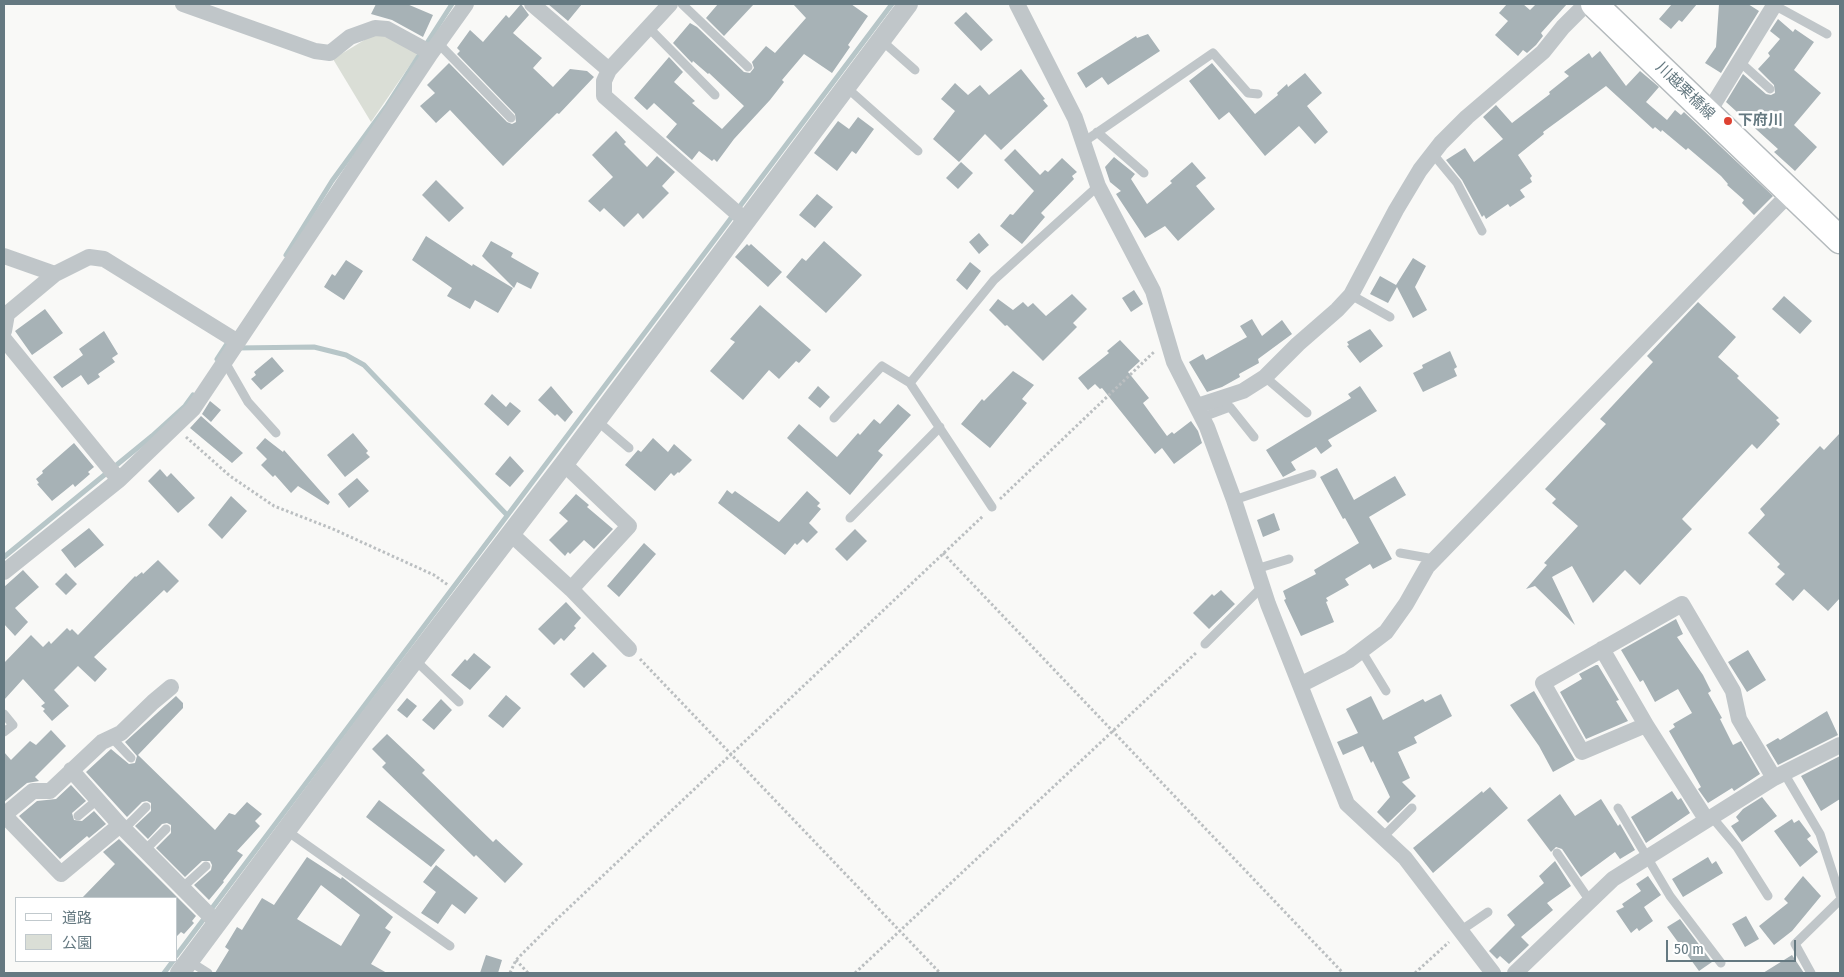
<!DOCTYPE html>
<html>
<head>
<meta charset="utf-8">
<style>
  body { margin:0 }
  #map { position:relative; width:1844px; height:977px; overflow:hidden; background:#f9f9f7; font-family:"Fira Sans Condensed","Noto Sans JP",sans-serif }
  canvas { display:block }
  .frame { position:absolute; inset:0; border:5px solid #657981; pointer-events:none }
  .legend { position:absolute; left:15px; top:897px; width:162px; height:65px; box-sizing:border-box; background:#fff; border:1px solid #c1c9cd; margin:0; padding:6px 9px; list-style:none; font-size:15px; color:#657981 }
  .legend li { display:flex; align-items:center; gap:10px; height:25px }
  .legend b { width:25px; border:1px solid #c1c9cd }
  .scale { position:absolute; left:1666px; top:940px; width:130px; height:22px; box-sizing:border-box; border:2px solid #657981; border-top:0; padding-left:6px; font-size:15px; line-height:18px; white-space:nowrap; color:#657981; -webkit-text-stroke:4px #fff; paint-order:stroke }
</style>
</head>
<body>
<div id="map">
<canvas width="1844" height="977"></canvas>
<div class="frame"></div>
<ul class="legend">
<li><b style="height:6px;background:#fff"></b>道路</li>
<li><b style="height:14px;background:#daded6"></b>公園</li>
</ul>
<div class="scale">50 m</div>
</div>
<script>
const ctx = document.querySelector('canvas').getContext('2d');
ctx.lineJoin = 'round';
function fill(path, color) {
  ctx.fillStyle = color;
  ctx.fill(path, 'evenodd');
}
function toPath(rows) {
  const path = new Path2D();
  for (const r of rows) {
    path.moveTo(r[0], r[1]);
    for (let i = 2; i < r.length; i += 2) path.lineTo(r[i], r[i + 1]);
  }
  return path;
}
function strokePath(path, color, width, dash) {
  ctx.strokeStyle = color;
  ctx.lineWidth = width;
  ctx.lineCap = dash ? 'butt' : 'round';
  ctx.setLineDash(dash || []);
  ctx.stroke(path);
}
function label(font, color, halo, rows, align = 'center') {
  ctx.font = font + ' "Fira Sans Condensed","Noto Sans JP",sans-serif';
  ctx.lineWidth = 5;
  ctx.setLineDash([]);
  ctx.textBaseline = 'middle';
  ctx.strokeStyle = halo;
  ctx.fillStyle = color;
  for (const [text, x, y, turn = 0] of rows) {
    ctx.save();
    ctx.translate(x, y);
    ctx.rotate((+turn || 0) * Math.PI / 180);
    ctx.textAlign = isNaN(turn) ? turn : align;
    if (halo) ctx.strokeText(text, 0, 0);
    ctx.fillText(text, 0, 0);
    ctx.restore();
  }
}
fill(toPath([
  [380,33,413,48,417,55,371,122,333,59,366,39]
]), '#daded6');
strokePath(toPath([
  [286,255,332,181,386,107,452,4],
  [236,348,314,347,346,355,364,365,507,515],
  [217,359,230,339],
  [4,557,152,436,185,406,193,395],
  [176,956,892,4],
  [164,973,173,961]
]), '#b7c6c8', 5);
fill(toPath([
  [376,4,407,4,433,15,423,37,392,20,371,14],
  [521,4,529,15,513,33,542,58,533,68,553,87,570,69,587,71,594,77,559,114,557,113,503,166,450,110,436,123,420,106,435,93,427,85,449,63,507,122,512,124,516,122,515,114,457,54,460,51,457,48,470,30,483,42,506,15,509,18],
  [548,4,582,4,568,21],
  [718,4,754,4,724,36,706,18],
  [793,4,851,4,868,16,848,45,850,47,832,73,804,54,782,80,784,82,770,100,734,139,717,162,714,159,712,161,699,151,692,160,666,137,677,124,654,103,647,110,634,98,669,57,683,72,674,82,695,101,692,103,722,129,744,106,709,73,708,74,693,61,692,63,673,43,690,23,697,27,744,72,750,73,754,68,752,62,766,46,775,53,806,18],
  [1507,4,1523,4,1530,10,1536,4,1567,4,1541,33,1543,36,1536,45,1527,53,1523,50,1518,56,1495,35,1508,21,1499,13],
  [1672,4,1697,4,1682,22,1679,20,1671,29,1659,19],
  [1719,4,1748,4,1759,11,1721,73,1705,63,1716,47],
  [966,12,993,40,981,51,954,23],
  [1778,19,1793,32,1795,29,1814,42,1794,70,1821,93,1794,125,1817,147,1795,171,1774,152,1778,149,1726,102,1743,74,1766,94,1771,95,1775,93,1774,85,1758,69,1770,56,1768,53,1780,39,1770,31],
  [1148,34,1160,51,1108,85,1102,77,1086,88,1077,73,1136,36,1137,38],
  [1600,51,1626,86,1640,71,1659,87,1646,102,1667,120,1675,110,1681,115,1684,112,1773,196,1754,215,1742,203,1744,200,1727,185,1728,184,1721,176,1688,148,1686,150,1662,130,1661,132,1655,127,1653,129,1606,86,1543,132,1544,134,1518,155,1532,176,1530,178,1532,182,1520,190,1525,197,1510,207,1508,204,1486,219,1484,215,1482,217,1462,180,1446,160,1465,148,1474,162,1503,139,1483,117,1496,105,1512,123,1550,94,1549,92,1569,76,1564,72,1589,53,1592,58],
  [1212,63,1255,114,1278,95,1277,93,1287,84,1288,87,1305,73,1322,93,1307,106,1328,132,1315,144,1299,126,1265,156,1229,112,1219,120,1189,81],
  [1021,69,1045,99,1043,100,1048,106,1001,150,985,134,959,162,933,139,955,111,941,99,955,83,968,95,980,85,989,95],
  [858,117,874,129,856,154,852,151,837,171,814,153,838,121,849,129],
  [616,131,626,142,624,144,647,167,657,156,675,172,662,186,669,193,643,219,638,213,624,227,604,208,600,212,588,201,613,177,592,155],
  [1015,149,1040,175,1045,170,1048,172,1062,158,1077,172,1072,176,1074,179,1041,213,1045,217,1022,244,1000,226,1010,214,1013,215,1034,191,1004,160],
  [1114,157,1135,174,1131,179,1147,204,1172,183,1170,181,1192,162,1206,178,1196,186,1215,209,1178,241,1165,226,1145,238,1116,194,1121,191,1110,182,1105,167],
  [961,162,973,173,958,189,946,178],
  [436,180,464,208,449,222,422,195],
  [817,194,833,207,815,228,799,215],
  [979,233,989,245,979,254,969,242],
  [426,236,472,266,473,264,513,288,498,313,475,300,470,309,447,296,452,288,412,260],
  [491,241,513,253,511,257,539,273,531,289,517,282,514,288,482,256],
  [824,241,862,275,826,313,786,277,802,258,806,261],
  [747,244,749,246,751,244,782,272,768,287,735,257],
  [1413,258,1426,266,1415,287,1427,310,1413,318,1397,287,1388,303,1370,294,1380,276,1396,285],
  [346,260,363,271,344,300,324,287,332,274,335,276],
  [970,262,981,271,967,290,956,280],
  [1134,290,1143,304,1131,312,1122,298],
  [1072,294,1087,309,1073,323,1077,327,1043,361,1007,325,1005,326,989,310,998,299,1013,310,1023,302,1028,307,1033,303,1046,316],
  [1784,296,1812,321,1800,334,1772,309],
  [1698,302,1736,337,1718,357,1739,376,1737,378,1779,418,1776,420,1780,424,1757,449,1752,444,1682,519,1692,529,1640,585,1625,570,1593,603,1572,566,1552,577,1575,625,1535,586,1526,589,1547,565,1544,563,1578,526,1552,503,1556,499,1545,489,1606,424,1600,419,1653,362,1647,356],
  [760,305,811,350,799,363,796,361,779,379,769,370,743,400,710,371,735,342,730,339],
  [45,309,63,333,32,355,15,331],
  [1252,319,1262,336,1282,320,1292,334,1258,359,1259,363,1239,374,1240,377,1222,387,1207,392,1189,362,1203,354,1206,360,1247,337,1240,326],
  [1370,329,1383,346,1360,363,1347,346,1349,345,1347,342],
  [104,331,118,354,112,358,115,362,98,374,100,377,88,385,81,375,62,388,53,377,83,355,79,349],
  [1120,340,1140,361,1128,372,1149,398,1143,403,1167,436,1172,432,1174,434,1191,421,1198,431,1202,443,1174,464,1162,448,1155,454,1102,388,1100,389,1095,384,1088,390,1078,378,1109,353,1107,351],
  [1450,351,1457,367,1454,369,1457,376,1423,392,1413,373,1423,368,1422,365],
  [272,357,284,371,261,390,251,379,256,375,254,372],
  [1013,371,1034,385,1022,399,1027,403,990,448,961,424,982,399,984,401],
  [551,386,573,412,565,422,557,414,555,416,538,400],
  [818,386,830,397,820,408,808,398],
  [1360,386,1377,411,1328,440,1332,446,1321,454,1316,447,1291,462,1296,470,1283,477,1266,450,1351,398,1348,394],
  [492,394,506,407,510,402,521,411,508,426,484,404],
  [210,401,221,410,211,422,202,414],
  [898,404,911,415,878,451,883,455,850,495,787,438,799,424,837,457,858,433,860,435,874,419,880,424],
  [201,416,243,453,232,463,190,428],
  [353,433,368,451,366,453,370,457,345,477,327,455],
  [1840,433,1840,598,1828,611,1804,589,1793,601,1775,584,1785,574,1777,567,1780,564,1748,533,1765,515,1760,509,1820,446,1824,450],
  [265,438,283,452,284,450,330,502,328,505,298,486,291,493,275,475,273,477,261,465,267,459,256,448],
  [653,438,668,452,674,444,692,460,679,473,678,472,674,476,671,473,655,491,625,465,638,450,641,452],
  [74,443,94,467,88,472,90,474,75,487,73,484,52,501,37,484,39,483,36,479,43,473,42,471],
  [510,456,524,471,510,487,495,474],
  [1337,468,1354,500,1395,476,1406,495,1369,517,1392,559,1373,569,1370,564,1345,579,1349,585,1326,598,1328,601,1326,602,1334,622,1301,636,1284,600,1286,599,1283,591,1316,574,1314,570,1359,543,1345,518,1343,519,1320,477],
  [160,469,167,477,171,473,195,498,178,513,148,481],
  [357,478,369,491,349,508,338,494],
  [727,490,732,494,735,491,779,522,807,491,820,503,817,506,821,509,809,523,818,532,807,543,803,539,797,545,795,543,785,555,718,503],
  [576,494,589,505,587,507,613,529,594,549,584,540,570,554,568,552,565,556,549,540,568,521,559,513],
  [231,496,247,511,222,539,208,525],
  [1274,513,1280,530,1263,537,1257,520],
  [89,528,104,545,75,568,61,550],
  [855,529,867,541,847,561,835,549],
  [644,543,656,554,619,597,607,586],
  [158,560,179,581,167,593,164,590,94,657,107,669,95,682,78,666,54,690,69,706,52,721,43,711,45,709,41,706,45,703,23,679,4,700,4,663,31,635,43,647,49,641,51,644,67,628,70,631,72,629,78,635,135,576,136,577,142,572,143,574],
  [23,570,39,587,15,608,28,622,15,636,4,624,4,587],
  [66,573,77,584,66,595,55,584],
  [1221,590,1235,604,1209,629,1193,613,1212,594,1214,596],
  [566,602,581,618,574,626,576,628,564,641,561,638,554,645,538,629],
  [1676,619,1683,634,1677,637,1703,675,1711,691,1708,693,1722,718,1720,719,1733,745,1741,741,1760,774,1734,791,1732,788,1708,803,1698,789,1701,787,1669,731,1675,727,1673,724,1692,713,1678,689,1655,702,1643,680,1640,682,1621,650],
  [1748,650,1766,680,1747,692,1728,662],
  [593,652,607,666,584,688,570,674],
  [474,653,491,667,470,690,451,675,465,659,467,661],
  [1596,665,1598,665,1619,700,1616,701,1628,721,1586,739,1560,692,1582,679,1579,674],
  [1534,691,1575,760,1553,772,1539,746,1510,705],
  [1441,694,1452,716,1414,737,1417,743,1398,752,1410,778,1402,782,1416,796,1388,823,1377,812,1390,797,1373,761,1371,763,1363,746,1343,755,1337,742,1358,733,1346,709,1371,696,1383,720,1423,699,1425,702],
  [506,695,521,708,503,728,488,716],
  [176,696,183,703,183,708,138,755,215,830,229,813,235,815,247,802,262,814,255,821,260,826,237,851,243,855,223,881,224,882,209,900,194,885,211,870,212,865,210,861,202,861,185,877,156,848,171,833,171,825,167,823,162,824,148,839,135,826,151,811,151,803,147,801,142,802,127,817,86,772,111,749,129,764,135,763,137,756,125,742],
  [407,698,417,706,407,718,397,710],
  [441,699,452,710,434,730,422,720],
  [1827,711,1838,735,1778,765,1766,745,1778,738,1780,740],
  [51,730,66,746,35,777,39,781,27,783,4,802,4,752,11,760,30,741,36,745],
  [387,734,425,770,422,773,493,842,496,839,523,864,505,883,476,855,474,857,382,767,386,763,372,749],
  [1840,756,1840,799,1821,811,1801,776],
  [71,785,86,801,72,813,74,820,82,821,94,811,106,824,89,838,87,836,60,859,19,816,37,801,56,799],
  [1490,787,1508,808,1433,873,1413,848,1482,791,1483,793],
  [1672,791,1678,800,1681,798,1690,813,1646,843,1631,817],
  [1560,794,1575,816,1601,799,1618,826,1620,824,1635,850,1620,859,1615,852,1581,877,1562,849,1556,847,1551,852,1527,820],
  [1762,797,1777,816,1742,842,1731,826,1739,821,1736,817,1743,809],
  [379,800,445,850,431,867,366,817],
  [1792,819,1794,823,1799,820,1811,836,1807,839,1818,852,1800,867,1774,831],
  [119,839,196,916,192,921,194,923,184,934,181,932,176,937,176,898,82,898,115,864,103,852],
  [307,857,341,879,342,877,393,917,385,928,391,932,371,964,387,973,215,973,229,950,225,947,237,927,242,930,262,898,274,905],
  [321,885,360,915,341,946,297,919],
  [1708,857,1712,864,1716,861,1723,873,1683,897,1672,879],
  [1555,861,1571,886,1547,903,1553,910,1521,937,1529,945,1527,947,1509,964,1500,956,1497,959,1489,951,1515,925,1507,915,1544,883,1539,876],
  [436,865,478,898,465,914,452,904,438,924,421,913,436,892,423,882],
  [1648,876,1661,895,1644,907,1653,921,1639,931,1637,928,1631,933,1616,911,1624,907,1622,904,1641,891,1636,884],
  [1803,876,1821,896,1792,931,1774,945,1759,926,1788,903,1784,899],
  [1746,916,1759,939,1745,947,1732,924],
  [1680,919,1712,962,1699,971,1667,927],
  [486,955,502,960,498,973,480,973],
  [1792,955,1804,973,1763,973]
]), '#a7b2b6');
const primary = toPath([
  [1594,4,1840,240]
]);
strokePath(primary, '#b4babd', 29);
strokePath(toPath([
  [186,437,230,476,274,506,333,529,434,575,448,585],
  [1000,499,1155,351],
  [943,553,1343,973],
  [640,659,940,973],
  [516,960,528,973],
  [510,973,516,960,555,921,983,516],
  [855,973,1197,652],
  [1415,973,1449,942]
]), '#bbbfc1', 3, [2.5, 2.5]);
strokePath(toPath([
  [682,4,748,67],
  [1774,5,1827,34],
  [648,27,715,95],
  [881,40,915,70],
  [439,44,511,118],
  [1740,62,1770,89],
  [846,87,918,151],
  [1097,132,1144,173],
  [1085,141,1213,53,1248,93,1258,94],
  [1433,154,1457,183,1482,231],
  [1351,295,1390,317],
  [225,362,248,402,276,433],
  [1265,377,1307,413],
  [1203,417,1230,407,1254,437],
  [834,418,882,366,910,383],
  [596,420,629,448],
  [1234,500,1312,474],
  [992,507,910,383,994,280,1098,186],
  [850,518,940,427],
  [1400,553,1434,559],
  [1256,569,1289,559],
  [1205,644,1262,587],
  [1361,650,1386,691],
  [415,660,459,702],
  [4,714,13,725,4,732],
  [112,738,131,758],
  [1784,773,1820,834,1840,895],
  [1618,808,1670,896,1721,963],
  [78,816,97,800],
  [1711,816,1737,847,1768,896],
  [125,828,146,807],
  [287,831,450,946],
  [1382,838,1412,808],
  [145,850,166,829],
  [1557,853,1590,901],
  [183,887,206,866],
  [1460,931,1488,912],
  [189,961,208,973],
  [1811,973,1795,944,1840,900]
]), '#c0c6c9', 9);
strokePath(toPath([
  [183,4,315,51,330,53,350,37,375,28,387,29,431,53],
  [532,4,609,70,670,4],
  [1017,4,1075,118,1098,186,1153,291,1174,362,1207,427,1234,500,1268,604,1347,804,1405,858,1493,973],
  [609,70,604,81,604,96,746,221],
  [1708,113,1775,4],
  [4,256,55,274,89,257,104,259,238,342],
  [4,331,7,314,55,274],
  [4,339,119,480],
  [1197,406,1243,391,1265,377,1298,344,1337,310,1351,295,1396,210,1420,170,1441,143,1467,117,1543,52,1563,27,1586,4],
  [564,464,629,526,571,589],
  [511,534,571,589,629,649],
  [4,572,119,480,193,409,431,53,466,4],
  [1602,649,1646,725],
  [1300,685,1349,660,1386,632,1406,604,1427,567,1790,193],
  [71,770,120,825,218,924],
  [1706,819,1646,725,1582,752,1543,683,1682,604,1733,691,1739,719,1774,778],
  [120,825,61,874,4,815,33,791,50,791,102,742,121,733,153,702,171,687],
  [1515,973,1613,879,1774,778,1840,745]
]), '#c0c6c9', 16);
strokePath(toPath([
  [180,973,369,719,564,464,908,4]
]), '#c0c6c9', 20);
strokePath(primary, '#fff', 26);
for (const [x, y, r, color] of [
  [1728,121,5,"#de4232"]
]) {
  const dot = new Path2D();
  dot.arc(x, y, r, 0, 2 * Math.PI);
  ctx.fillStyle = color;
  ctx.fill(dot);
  strokePath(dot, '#fff', 2);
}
label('15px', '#657981', '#fff', [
  ["川越栗橋線",1685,91,44]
]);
label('bold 15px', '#657981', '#fff', [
  ["下府川",1738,121]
], 'left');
</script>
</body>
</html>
